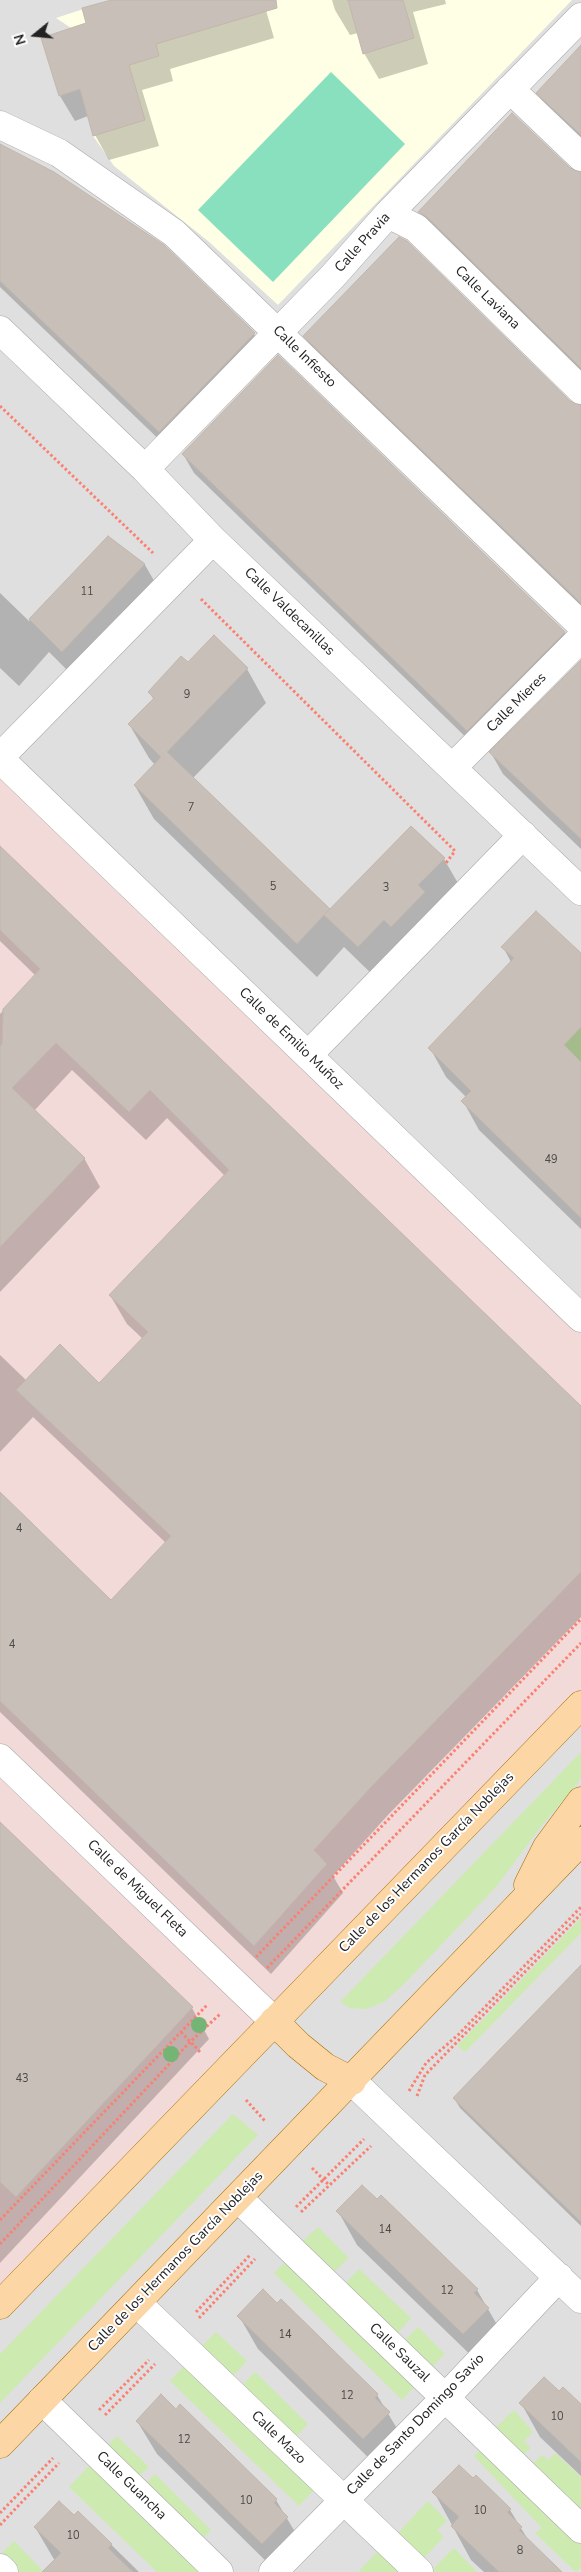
<!DOCTYPE html>
<html>
<head>
<meta charset="utf-8">
<style>
  body { margin:0 }
  #map { position:relative; width:581px; height:2572px; overflow:hidden; background:#f2efe9; font-family:"Nunito Sans",sans-serif }
  canvas { display:block }
  .north { position:absolute; left:10px; top:10px; width:50px; height:50px; -webkit-text-stroke:4px #fff; paint-order:stroke; rotate:253deg; font-size:14px; font-weight:700; line-height:20px; text-align:center; color:#222 }
  .north::after { content:''; display:block; margin:auto; width:18px; height:22px; background:#222; clip-path:polygon(50% 0,100% 100%,50% 72%,0 100%) }
</style>
</head>
<body>
<div id="map">
<canvas width="581" height="2572"></canvas>
<div class="north">N</div>
</div>
<script>
const ctx = document.querySelector('canvas').getContext('2d');
ctx.lineJoin = 'round';
function fill(path, color) {
  ctx.fillStyle = color;
  ctx.fill(path, 'evenodd');
}
function toPath(rows) {
  const path = new Path2D();
  for (const r of rows) {
    path.moveTo(r[0], r[1]);
    for (let i = 2; i < r.length; i += 2) path.lineTo(r[i], r[i + 1]);
  }
  return path;
}
function strokePath(path, color, width, dash) {
  ctx.strokeStyle = color;
  ctx.lineWidth = width;
  ctx.lineCap = dash ? 'butt' : 'round';
  ctx.setLineDash(dash || []);
  ctx.stroke(path);
}
function label(font, color, halo, rows, align = 'center') {
  ctx.font = font + ' "Nunito Sans",sans-serif';
  ctx.lineWidth = 4;
  ctx.setLineDash([]);
  ctx.textBaseline = 'middle';
  ctx.strokeStyle = halo;
  ctx.fillStyle = color;
  for (const [text, x, y, turn = 0] of rows) {
    ctx.save();
    ctx.translate(x, y);
    ctx.rotate((+turn || 0) * Math.PI / 180);
    ctx.textAlign = isNaN(turn) ? turn : align;
    if (halo) ctx.strokeText(text, 0, 0);
    ctx.fillText(text, 0, 0);
    ctx.restore();
  }
}
fill(toPath([
  [0,0,581,0,581,1318,0,759],
  [581,1705,581,2572,0,2572,0,2305]
]), '#e0dfdf');
fill(toPath([
  [0,759,581,1318,581,1705,0,2299]
]), '#f2dad9');
fill(toPath([
  [111,0,572,0,278,305,208,241,114,166,93,136,80,89,59,96,41,38,71,28,56,18]
]), '#ffffe5');
fill(toPath([
  [581,1028,581,1062,564,1045],
  [581,1752,581,1779,539,1829,497,1886,405,1983,384,2002,366,2009,350,2008,340,2002],
  [581,1918,581,1933,465,2052,457,2046],
  [233,2114,258,2135,0,2403,0,2354],
  [318,2227,349,2258,332,2274,301,2243],
  [290,2257,419,2382,402,2400,274,2273],
  [359,2269,411,2318,395,2336,343,2286],
  [418,2327,445,2354,429,2370,402,2343],
  [216,2332,247,2361,231,2378,200,2348],
  [186,2364,314,2490,299,2506,170,2381],
  [255,2372,308,2424,294,2439,240,2387],
  [514,2410,533,2432,524,2441,531,2448,518,2459,491,2432],
  [117,2436,149,2467,133,2482,102,2452],
  [484,2447,581,2541,581,2567,576,2572,535,2533,542,2528,474,2456],
  [555,2453,581,2477,581,2519,528,2468,542,2455,548,2460],
  [91,2464,202,2572,157,2572,69,2487],
  [155,2474,211,2530,196,2545,140,2489],
  [428,2501,447,2521,437,2530,444,2537,422,2560,396,2535],
  [14,2541,44,2572,15,2572,0,2555],
  [382,2547,408,2572,358,2572],
  [454,2548,477,2572,434,2572,432,2570]
]), '#cdebb0');
fill(toPath([
  [331,72,405,144,273,282,198,210]
]), '#88e0be');
fill(toPath([
  [115,0,263,0,274,38,170,69,173,81,142,90,159,146,109,160,95,135,88,116,75,121,60,96,43,39,88,24],
  [332,0,445,0,446,4,413,12,428,64,379,79,364,53,358,33,350,35,335,10],
  [581,46,581,144,550,114,538,93],
  [0,146,163,246,254,334,265,353,170,450,0,287],
  [570,170,581,173,581,376,432,233,420,212],
  [305,336,581,406,581,611,317,357],
  [183,454,564,632,575,651,478,749,194,473],
  [109,538,145,565,164,598,82,685,49,652,19,686,0,668,0,593,29,621],
  [581,662,581,849,503,774,491,753],
  [188,664,247,669,266,703,193,778,330,911,411,827,444,859,463,892,378,980,344,947,317,977,154,819,135,786,155,765,149,758,129,724,154,700,149,692],
  [0,847,581,1407,581,1617,388,1815,333,1876,343,1893,271,1974,0,1712,0,1494,111,1601,166,1543,33,1417,0,1452,0,1355,27,1381,99,1384,143,1339,127,1324,110,1295,225,1176,167,1118,146,1140,72,1070,34,1111,84,1158,100,1187,0,1292,0,1014,36,976,0,941],
  [503,947,581,955,581,1229,479,1130,463,1101,466,1097,446,1077,430,1048,511,962],
  [0,1824,192,2008,209,2039,0,2263],
  [581,1967,581,2226,460,2108,454,2098],
  [381,2196,477,2290,507,2342,483,2367,357,2245,338,2211,377,2201],
  [239,2316,377,2395,408,2447,383,2472,258,2349],
  [559,2392,581,2406,581,2476,540,2437,521,2403],
  [137,2421,276,2500,307,2552,277,2572,157,2454],
  [434,2492,510,2510,530,2543,560,2572,484,2572,471,2560],
  [78,2512,139,2572,66,2572,55,2561,35,2527,74,2517]
]), '#0003');
const building = toPath([
  [111,0,276,0,277,8,156,44,159,56,129,65,145,120,93,136,80,89,59,96,41,38,86,23,82,8,111,0],
  [348,0,403,0,414,38,363,54,348,0],
  [581,45,581,135,536,93,581,45],
  [512,113,570,168,581,172,581,368,427,217,418,212,512,113],
  [0,144,54,172,164,245,255,333,159,432,0,281,0,144],
  [399,237,407,241,570,401,581,405,581,603,303,336,399,237],
  [278,355,565,632,467,731,182,454,278,355],
  [108,536,145,564,62,652,29,619,108,536],
  [214,635,248,668,167,752,330,909,325,914,411,826,445,858,418,885,425,892,391,927,384,920,358,947,324,915,297,944,134,785,161,757,128,724,154,698,148,692,181,656,188,662,214,635],
  [581,660,581,839,489,752,581,660],
  [0,846,581,1406,581,1572,372,1786,314,1850,327,1864,254,1946,0,1701,0,1492,111,1600,171,1536,16,1390,60,1344,99,1383,148,1332,109,1295,229,1170,150,1090,129,1112,56,1043,12,1088,85,1158,0,1247,0,1046,2,1044,3,1009,40,969,0,930,0,846],
  [536,911,581,953,581,1027,564,1045,581,1062,581,1218,461,1101,471,1091,428,1048,514,958,501,947,536,911],
  [0,1822,193,2007,16,2197,0,2182,0,1822],
  [581,1965,581,2222,453,2098,581,1965],
  [362,2185,377,2199,381,2195,478,2289,474,2293,489,2308,463,2334,336,2211,362,2185],
  [263,2289,277,2303,281,2299,378,2394,375,2398,390,2412,363,2439,237,2316,263,2289],
  [544,2377,559,2391,563,2387,581,2404,581,2462,519,2403,544,2377],
  [161,2394,176,2409,180,2404,277,2499,274,2503,288,2517,262,2544,136,2421,161,2394],
  [459,2465,473,2478,476,2475,511,2509,507,2512,522,2527,519,2530,562,2572,499,2572,451,2526,459,2517,432,2492,459,2465],
  [59,2501,74,2515,78,2511,112,2544,108,2548,133,2572,42,2572,61,2553,34,2527,59,2501]
]);
fill(building, '#c7bfb8');
strokePath(building, '#c4b6ab', 1);
const street = toPath([
  [510,89,581,157],
  [0,125,59,153,174,233,581,625],
  [388,214,416,228,581,390],
  [0,330,145,469,213,540,581,891],
  [145,469,333,276,388,214,581,17],
  [0,757,213,540],
  [0,759,581,1318],
  [452,768,581,638],
  [308,1055,523,835],
  [0,1758,274,2021],
  [352,2081,581,2299],
  [238,2198,581,2529],
  [137,2303,419,2572],
  [42,2400,219,2572],
  [0,2568,4,2572],
  [273,2572,445,2398,559,2277]
]);
const primary = toPath([
  [528,1885,547,1847,581,1801],
  [274,2021,298,2045,325,2067,352,2081],
  [0,2305,581,1705],
  [0,2444,581,1841]
]);
strokePath(street, '#a9a9a9', 29);
strokePath(primary, '#a06b00', 29);
strokePath(toPath([
  [0,406,153,553],
  [201,599,455,851,446,863],
  [256,1957,581,1619],
  [267,1968,581,1643],
  [181,2032,200,2052],
  [409,2091,426,2063,459,2034,581,1907],
  [417,2096,425,2075,581,1914],
  [246,2100,265,2121],
  [312,2168,329,2185],
  [296,2207,364,2139],
  [301,2212,371,2146],
  [0,2220,208,2004],
  [0,2244,190,2042,220,2014],
  [196,2312,250,2255],
  [199,2318,255,2259],
  [99,2410,149,2360],
  [105,2415,155,2364],
  [0,2513,53,2458],
  [0,2525,59,2463]
]), '#fa8072', 3, [2.5, 2.5]);
strokePath(street, '#fff', 28);
strokePath(primary, '#fcd6a4', 28);
ctx.fillStyle = '#74b475';
for (const [x, y] of [
  [199,2025],
  [171,2054]
]) {
  ctx.beginPath();
  ctx.arc(x, y, 8, 0, 2 * Math.PI);
  ctx.fill();
}
label('11px', '#4b4948', null, [
  ["11",87,592],
  ["9",187,695],
  ["7",191,808],
  ["5",273,887],
  ["3",386,888],
  ["49",551,1160],
  ["4",19,1529],
  ["4",12,1645],
  ["43",22,2079],
  ["14",385,2230],
  ["12",447,2291],
  ["14",285,2335],
  ["12",347,2396],
  ["10",557,2417],
  ["12",184,2440],
  ["10",246,2501],
  ["10",480,2511],
  ["10",73,2536],
  ["8",520,2551]
]);
label('14px', '#222', '#fff', [
  ["Calle Pravia",363,243,-48],
  ["Calle Laviana",487,298,44],
  ["Calle Infiesto",304,357,44],
  ["Calle Valdecanillas",289,612,44],
  ["Calle Mieres",517,703,-45],
  ["Calle de Emilio Muñoz",291,1039,44],
  ["Calle de los Hermanos García Noblejas",427,1863,-46],
  ["Calle de Miguel Fleta",137,1889,44],
  ["Calle de los Hermanos García Noblejas",176,2262,-46],
  ["Calle Sauzal",399,2353,44],
  ["Calle de Santo Domingo Savio",416,2425,-46],
  ["Calle Mazo",278,2438,44],
  ["Calle Guancha",131,2486,44]
]);
</script>
</body>
</html>
